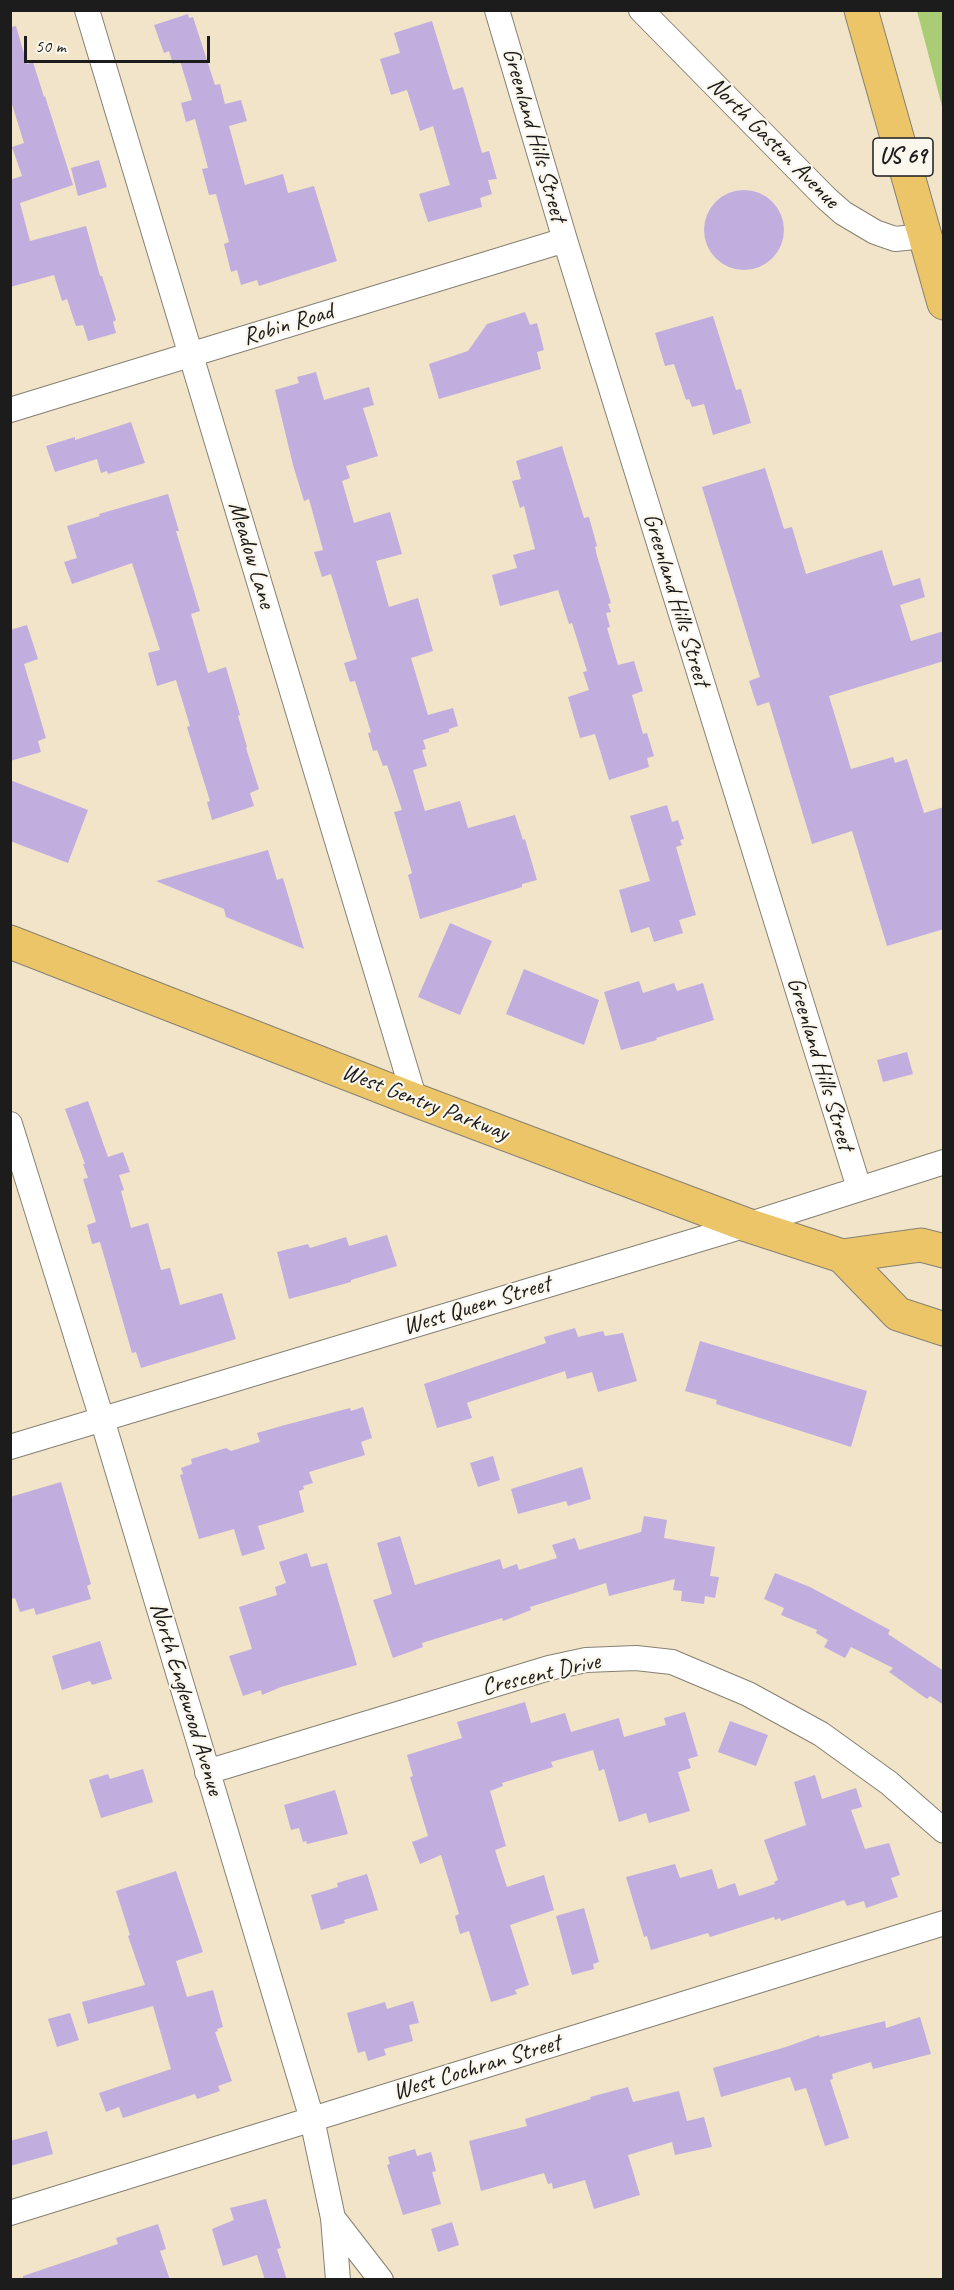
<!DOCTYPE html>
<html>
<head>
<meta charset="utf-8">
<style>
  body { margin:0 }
  #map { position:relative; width:954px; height:2290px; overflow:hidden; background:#f1e4c9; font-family:Caveat,sans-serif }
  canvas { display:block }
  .frame { position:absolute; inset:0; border:12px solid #1c1c1c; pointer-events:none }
  .scale { position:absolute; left:24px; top:36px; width:186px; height:27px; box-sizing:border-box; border:3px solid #1c1c1c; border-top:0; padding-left:8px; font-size:18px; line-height:21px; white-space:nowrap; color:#1c1c1c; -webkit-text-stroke:4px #fbf7ec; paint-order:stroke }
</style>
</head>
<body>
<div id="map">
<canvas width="954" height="2290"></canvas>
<div class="frame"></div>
<div class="scale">50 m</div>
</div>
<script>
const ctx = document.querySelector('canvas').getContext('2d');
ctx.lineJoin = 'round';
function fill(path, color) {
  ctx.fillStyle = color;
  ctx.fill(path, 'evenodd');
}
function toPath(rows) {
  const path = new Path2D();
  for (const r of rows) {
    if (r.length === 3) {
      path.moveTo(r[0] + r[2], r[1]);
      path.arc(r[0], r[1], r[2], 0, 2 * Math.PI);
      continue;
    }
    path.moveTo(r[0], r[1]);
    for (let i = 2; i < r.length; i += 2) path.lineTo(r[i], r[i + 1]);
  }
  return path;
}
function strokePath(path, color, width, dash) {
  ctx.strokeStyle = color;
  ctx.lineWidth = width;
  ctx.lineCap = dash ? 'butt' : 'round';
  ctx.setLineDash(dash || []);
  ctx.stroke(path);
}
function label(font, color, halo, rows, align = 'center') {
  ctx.font = font + ' Caveat,sans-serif';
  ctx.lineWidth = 4.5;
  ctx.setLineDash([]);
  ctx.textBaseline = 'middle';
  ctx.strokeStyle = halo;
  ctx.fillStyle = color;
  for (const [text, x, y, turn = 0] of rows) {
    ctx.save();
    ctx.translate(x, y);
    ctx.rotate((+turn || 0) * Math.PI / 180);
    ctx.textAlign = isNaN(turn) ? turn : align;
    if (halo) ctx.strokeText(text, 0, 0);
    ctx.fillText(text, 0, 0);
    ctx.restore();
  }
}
fill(toPath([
  [917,11,943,11,943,110]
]), '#a9cc75');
fill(toPath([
  [188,14,189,18,193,17,215,85,220,84,225,104,241,100,247,121,229,126,245,185,283,174,288,193,314,186,337,261,259,286,257,280,241,285,237,270,231,272,224,244,229,242,216,194,209,195,202,169,208,168,195,119,186,122,181,103,192,100,180,61,173,64,169,51,164,53,154,25],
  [432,21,453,90,463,87,482,153,489,151,497,179,488,180,492,194,480,198,482,207,428,222,419,194,450,185,433,126,420,131,407,90,391,95,380,59,400,53,394,33],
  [16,26,27,64,33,62,44,97,45,96,73,185,20,203,30,241,86,226,100,276,102,276,116,320,113,322,116,333,88,341,83,325,76,326,67,299,62,301,54,275,10,287,10,180,22,176,12,147,24,143,10,98,10,27],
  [99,160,107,187,78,196,71,168],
  [744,230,40],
  [525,312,530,325,537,323,544,350,537,352,541,369,439,399,429,364,468,351,487,324],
  [713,316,736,390,741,389,751,423,713,435,704,404,692,407,689,399,686,400,674,364,665,366,655,333],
  [316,372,324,400,369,387,374,405,363,408,378,456,346,466,350,478,342,481,354,523,390,512,402,554,376,561,389,607,418,598,433,651,411,658,428,715,453,708,458,726,449,729,449,732,423,740,426,749,422,750,427,766,413,770,425,811,460,801,468,828,515,815,523,840,525,839,537,880,522,884,522,887,420,919,408,875,412,873,394,812,402,810,387,765,383,766,377,750,373,751,368,733,371,732,355,681,350,682,344,663,357,659,331,574,322,577,314,552,323,550,309,499,304,501,293,465,275,390,299,383,297,377],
  [131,422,145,463,108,474,107,471,101,473,97,459,55,472,46,446,75,437,75,440],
  [562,446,584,518,589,517,597,546,595,547,597,556,611,603,608,604,611,612,606,613,610,627,607,628,618,665,634,661,643,691,632,695,643,734,647,733,654,756,647,758,649,767,609,780,595,734,580,738,568,697,589,690,583,672,587,671,572,623,569,624,558,590,500,606,492,575,517,568,513,555,535,549,524,506,520,508,512,481,521,479,516,461],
  [765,468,784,529,792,527,806,574,882,550,893,586,920,578,925,597,900,605,911,641,944,631,944,661,829,696,851,769,893,757,895,763,907,759,924,813,944,807,944,929,887,946,852,831,812,844,769,702,757,706,749,681,760,677,702,487],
  [168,494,179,531,176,531,200,611,191,614,208,673,226,667,240,715,238,716,247,747,246,748,259,789,250,793,254,806,212,820,207,802,210,801,187,727,190,726,176,680,157,686,148,653,160,650,132,563,72,584,64,562,77,558,67,526,100,516,99,514],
  [27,625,38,659,24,664,46,738,38,741,41,752,10,761,10,630],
  [10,780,88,810,68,863,10,841],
  [667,805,672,822,678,820,684,839,680,840,682,845,676,847,696,915,679,920,683,933,654,942,649,927,631,933,619,890,650,881,630,816],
  [268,850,277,880,283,878,304,949,226,917,224,909,156,881],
  [450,923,492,941,460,1015,418,997],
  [524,969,599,1000,584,1045,506,1014],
  [639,981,643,993,674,983,677,991,703,983,714,1020,656,1038,657,1040,621,1050,604,992],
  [907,1052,913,1074,883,1082,877,1060],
  [88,1101,108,1157,123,1152,130,1172,119,1175,124,1190,121,1191,131,1228,148,1223,161,1270,170,1268,180,1305,222,1293,236,1339,141,1368,136,1352,132,1353,100,1242,92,1244,87,1225,96,1222,83,1179,88,1178,83,1164,85,1164,65,1109],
  [387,1235,397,1266,351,1280,351,1282,289,1299,277,1252,308,1244,310,1248,346,1237,349,1246],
  [575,1328,578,1337,603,1331,605,1336,623,1333,637,1381,598,1392,592,1372,567,1379,565,1371,469,1402,467,1403,472,1418,437,1428,424,1384,546,1343,544,1337],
  [700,1341,867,1391,851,1447,716,1404,717,1400,685,1391],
  [363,1407,372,1438,361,1442,365,1455,309,1472,313,1483,303,1486,304,1489,299,1491,304,1512,258,1526,265,1549,242,1556,234,1529,199,1539,180,1475,183,1474,181,1468,192,1464,191,1459,226,1448,231,1451,260,1442,257,1433,285,1425,350,1408,351,1411],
  [493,1456,500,1480,478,1487,470,1463],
  [582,1467,591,1499,568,1506,566,1501,518,1514,511,1489],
  [61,1482,91,1584,87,1586,91,1599,36,1615,34,1608,20,1612,15,1598,10,1599,10,1497],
  [644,1516,667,1520,664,1538,715,1547,710,1576,719,1577,715,1598,705,1596,704,1604,681,1601,682,1591,673,1590,675,1579,609,1596,606,1583,530,1607,531,1610,503,1621,502,1618,422,1643,423,1647,393,1658,373,1600,392,1594,377,1543,400,1536,415,1585,500,1559,503,1569,517,1564,519,1570,557,1558,552,1545,575,1538,579,1550,641,1532],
  [307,1553,311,1567,327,1563,357,1665,281,1687,262,1695,261,1690,243,1696,229,1656,252,1649,239,1607,277,1595,275,1587,286,1583,279,1562],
  [775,1573,810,1587,890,1630,888,1634,944,1671,944,1705,930,1696,927,1699,889,1672,893,1668,851,1647,845,1658,824,1647,828,1640,816,1633,817,1630,781,1615,784,1608,764,1599],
  [100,1641,112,1679,92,1685,90,1681,62,1690,52,1656],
  [525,1702,531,1723,565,1713,571,1732,619,1718,624,1737,666,1725,664,1718,685,1712,698,1756,688,1759,691,1768,678,1772,690,1811,649,1823,646,1813,619,1822,604,1769,599,1771,593,1750,551,1762,553,1767,502,1783,503,1786,490,1791,506,1846,495,1850,507,1887,544,1875,554,1910,510,1925,529,1985,515,1990,517,1994,491,2002,469,1931,460,1934,455,1916,459,1914,441,1855,420,1864,412,1842,428,1836,410,1777,413,1776,407,1755,462,1738,457,1722],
  [730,1721,768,1735,756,1766,718,1752],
  [143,1769,153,1802,101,1818,89,1780,108,1774,110,1779],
  [815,1775,822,1799,856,1788,862,1807,851,1810,865,1849,889,1843,900,1875,891,1878,898,1897,866,1908,864,1901,847,1906,844,1900,781,1921,780,1918,775,1920,774,1917,710,1937,708,1933,651,1950,647,1936,644,1937,626,1877,675,1864,680,1878,712,1869,718,1889,735,1883,739,1896,775,1884,774,1882,778,1880,764,1840,806,1825,794,1782],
  [335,1790,348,1834,307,1844,306,1841,303,1842,299,1828,291,1830,284,1805],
  [176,1871,203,1952,176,1961,187,1997,213,1990,223,2027,217,2029,218,2031,215,2032,232,2081,218,2086,220,2091,197,2099,195,2094,123,2118,119,2107,106,2112,99,2093,171,2069,153,2006,88,2024,82,2002,145,1985,128,1936,130,1935,116,1891],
  [367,1874,378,1910,344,1920,345,1923,321,1930,311,1895,338,1887,337,1883],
  [584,1908,599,1962,593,1964,594,1969,572,1975,556,1916],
  [413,2001,419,2023,409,2025,413,2041,384,2049,386,2055,368,2061,365,2051,358,2053,347,2013,385,2002,387,2009],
  [70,2013,79,2040,57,2047,48,2019],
  [920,2017,931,2054,873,2069,871,2062,832,2074,833,2079,830,2080,849,2138,825,2146,806,2088,795,2091,790,2077,721,2097,713,2068,786,2047,819,2035,820,2037,885,2021,886,2028],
  [628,2087,633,2102,679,2091,687,2121,704,2117,712,2147,675,2155,672,2142,628,2155,640,2195,594,2209,585,2180,553,2189,552,2183,548,2184,544,2173,481,2191,469,2141,527,2126,525,2119,591,2099,590,2097],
  [47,2131,53,2154,10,2166,10,2141],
  [415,2149,417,2156,431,2152,436,2171,432,2172,441,2204,403,2215,387,2165,390,2164,388,2157],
  [266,2199,281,2248,277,2249,287,2280,265,2280,257,2255,223,2266,212,2229,234,2220,230,2208],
  [452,2222,459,2245,438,2252,431,2229],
  [158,2224,166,2249,160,2251,170,2280,23,2280,23,2276,118,2244,116,2238]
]), '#c1aede');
const minor = toPath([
  [87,10,415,1100],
  [497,10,565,240,859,1188],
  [641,10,826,198,843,213,875,232,895,239,925,236],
  [10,410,565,240],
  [10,1124,102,1419,312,2119,333,2218,338,2280],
  [10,1447,747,1225,944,1162],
  [207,1772,549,1668,586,1660,636,1658,672,1662,748,1694,821,1734,889,1783,944,1831],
  [10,2213,944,1923],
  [333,2218,381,2280]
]);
const primary = toPath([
  [861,10,944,303],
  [10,942,415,1100,747,1225,842,1256,921,1245,944,1251],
  [842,1256,898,1314,944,1329]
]);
strokePath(minor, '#868072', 26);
strokePath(primary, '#868072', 35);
strokePath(minor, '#fff', 24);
strokePath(primary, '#ecc569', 33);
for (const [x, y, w] of [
  [903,157,60]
]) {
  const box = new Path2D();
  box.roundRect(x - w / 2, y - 19, w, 38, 4.5);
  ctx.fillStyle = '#fbf7ec';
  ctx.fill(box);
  strokePath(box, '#1c1c1c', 1.5);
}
label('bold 22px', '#1c1c1c', null, [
  ["US 69",903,157]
]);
label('24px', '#1c1c1c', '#fbf7ec', [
  ["Greenland Hills Street",534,135,74],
  ["North Gaston Avenue",773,143,45],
  ["Robin Road",288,325,-17],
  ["Meadow Lane",251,555,73],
  ["Greenland Hills Street",676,600,73],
  ["Greenland Hills Street",820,1064,73],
  ["West Gentry Parkway",425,1103,21],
  ["West Queen Street",477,1306,-17],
  ["Crescent Drive",541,1675,-13],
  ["North Englewood Avenue",186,1699,73],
  ["West Cochran Street",477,2068,-17]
]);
</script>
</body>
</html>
